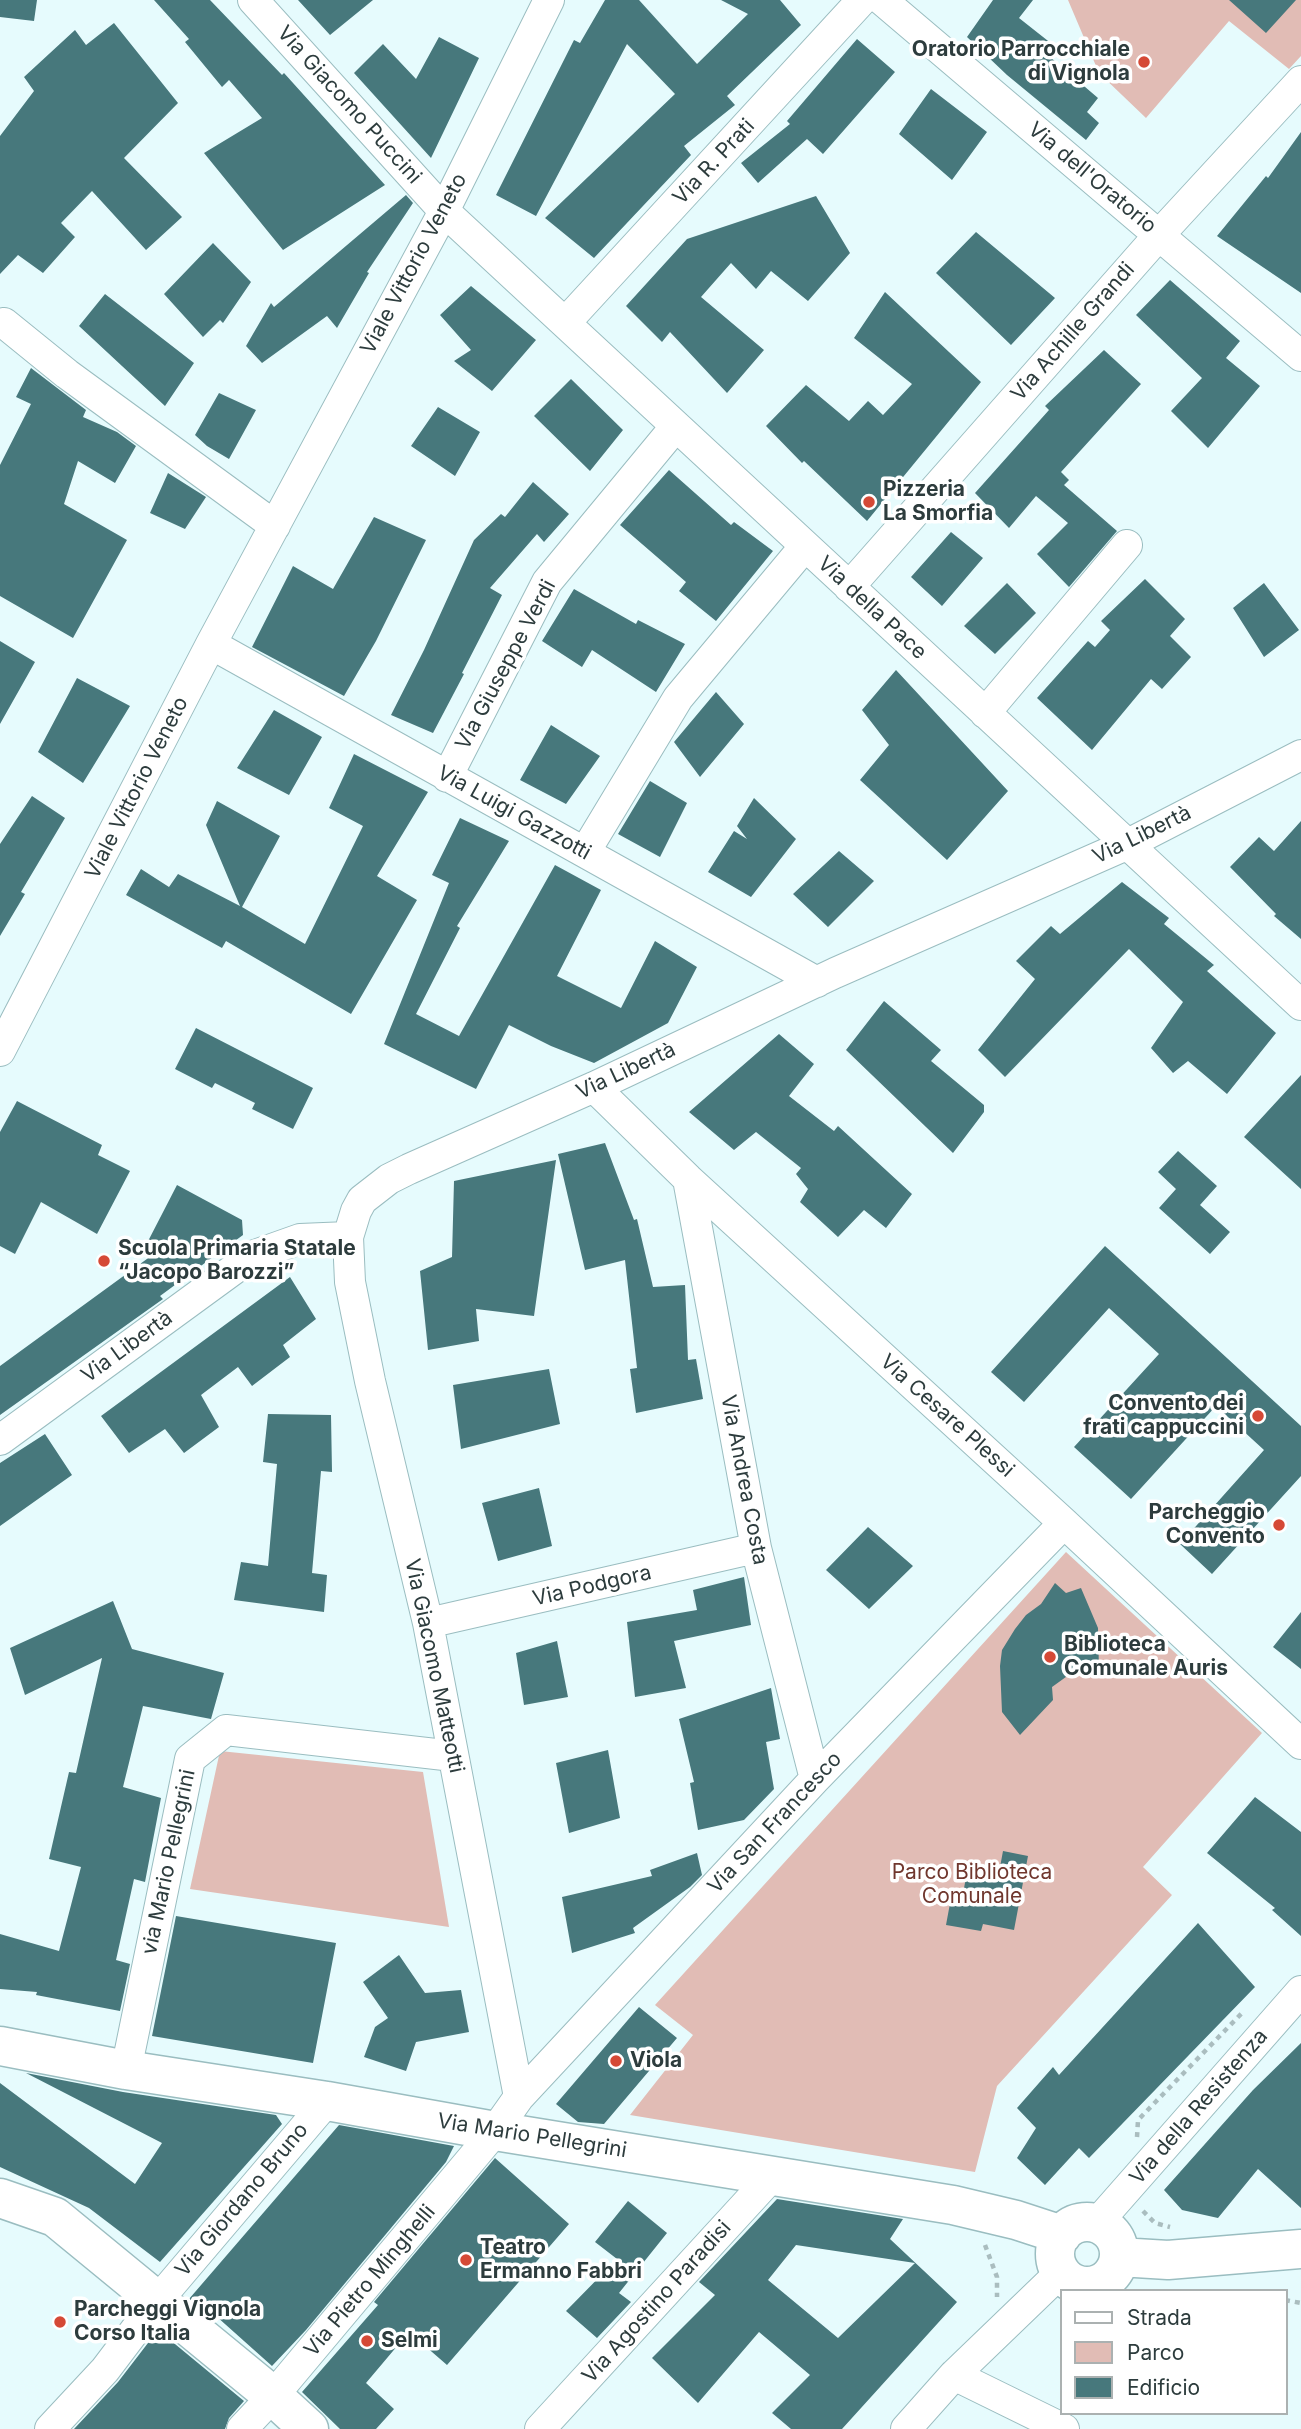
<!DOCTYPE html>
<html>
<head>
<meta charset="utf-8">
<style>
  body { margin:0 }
  #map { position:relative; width:1301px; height:2429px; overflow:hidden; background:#e6fbfd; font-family:Inter,sans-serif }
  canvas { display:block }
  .legend { position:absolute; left:1060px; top:2289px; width:228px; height:126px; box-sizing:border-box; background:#fff; border:2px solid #abb1b1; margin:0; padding:9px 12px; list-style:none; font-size:21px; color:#2d3c3d }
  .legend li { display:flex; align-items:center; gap:14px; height:35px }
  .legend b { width:35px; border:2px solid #abb1b1 }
</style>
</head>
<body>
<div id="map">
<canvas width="1301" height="2429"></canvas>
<ul class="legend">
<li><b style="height:9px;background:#fff"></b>Strada</li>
<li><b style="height:19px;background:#e1bcb5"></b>Parco</li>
<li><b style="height:19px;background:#47787c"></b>Edificio</li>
</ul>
</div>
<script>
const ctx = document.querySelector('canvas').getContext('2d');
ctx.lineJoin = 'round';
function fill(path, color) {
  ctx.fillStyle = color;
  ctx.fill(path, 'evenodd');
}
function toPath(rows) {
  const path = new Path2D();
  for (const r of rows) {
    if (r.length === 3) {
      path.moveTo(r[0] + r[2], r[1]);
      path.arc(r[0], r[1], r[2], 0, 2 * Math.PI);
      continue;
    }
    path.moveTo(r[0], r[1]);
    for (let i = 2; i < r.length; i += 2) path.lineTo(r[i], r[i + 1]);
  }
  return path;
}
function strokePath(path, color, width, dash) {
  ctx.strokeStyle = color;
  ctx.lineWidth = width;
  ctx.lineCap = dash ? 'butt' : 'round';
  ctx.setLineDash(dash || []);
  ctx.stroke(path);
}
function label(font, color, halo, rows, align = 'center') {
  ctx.font = font + ' Inter,sans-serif';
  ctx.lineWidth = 7;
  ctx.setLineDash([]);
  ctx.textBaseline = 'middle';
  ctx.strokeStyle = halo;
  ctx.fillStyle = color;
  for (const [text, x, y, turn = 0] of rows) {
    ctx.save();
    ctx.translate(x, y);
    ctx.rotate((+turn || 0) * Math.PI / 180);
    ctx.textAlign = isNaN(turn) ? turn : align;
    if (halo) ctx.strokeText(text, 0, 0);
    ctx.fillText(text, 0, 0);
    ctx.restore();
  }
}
fill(toPath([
  [1068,0,1301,0,1301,56,1289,69,1229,21,1146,118,1099,73],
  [1066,1552,1262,1733,1143,1867,1172,1895,997,2086,975,2172,630,2115,693,2035,655,2005],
  [220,1751,423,1772,449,1927,190,1889]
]), '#e1bcb5');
fill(toPath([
  [0,0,37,0,34,21,0,17],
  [154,0,210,0,282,75,284,73,385,185,283,250,204,153,262,118,229,80,222,87,185,42,189,39],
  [298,0,373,0,330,35],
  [605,0,639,0,697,64,748,14,721,0,780,0,801,25,727,96,735,105,684,146,691,155,594,258,545,218,675,94,627,44,536,216,496,195,574,40,580,43],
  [993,0,1033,0,1019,18,1057,48,1050,57,1098,98,1087,112,1099,123,1086,140,1007,75,967,37],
  [1229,0,1296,0,1266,33],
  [114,23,178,103,124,158,182,217,146,250,92,191,61,223,75,237,43,273,18,255,0,274,0,136,34,91,24,77,75,30,86,45],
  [439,37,479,58,431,158,354,73,383,44,416,79],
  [857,39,895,72,823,154,807,139,758,183,741,163,790,124,787,121],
  [931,89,987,132,952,180,899,134],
  [1301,132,1301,293,1217,236,1266,176,1268,178],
  [406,195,413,203,367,272,369,273,337,328,327,316,262,363,246,346,271,303,274,307],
  [816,196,850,253,808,301,771,271,756,289,731,263,701,297,764,350,727,393,670,332,662,342,626,306,687,239],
  [976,232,1055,298,1011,345,936,273],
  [213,243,251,282,223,323,220,320,203,337,164,294],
  [1170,280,1240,341,1226,358,1260,386,1208,448,1171,411,1202,378,1136,315],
  [471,286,536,340,492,391,454,361,471,350,440,315],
  [885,292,981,382,867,521,804,461,802,463,766,426,806,385,849,421,868,401,883,415,912,384,854,338],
  [105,294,194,363,165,406,79,326],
  [1104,350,1141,384,1061,472,1069,480,1064,485,1117,531,1069,587,1037,554,1068,523,1036,496,1009,528,975,493,1049,410,1045,406],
  [31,368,86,410,83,417,117,432,136,446,115,483,78,461,64,504,127,540,73,638,0,596,0,465,31,404,16,397],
  [571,379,623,430,590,471,534,416],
  [219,393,256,410,229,459,207,446,195,435],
  [438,407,480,432,455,476,411,446],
  [669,470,731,525,734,522,773,551,716,621,679,591,686,582,620,525],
  [168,473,206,497,185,529,150,513],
  [533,482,569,514,544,542,537,534,490,588,502,595,462,673,464,674,433,733,391,715,424,650,474,540,501,514,505,517],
  [374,517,426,540,376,641,344,696,252,647,293,566,333,589],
  [951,532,983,558,942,606,911,577],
  [1145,579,1185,619,1170,636,1191,657,1162,689,1151,679,1092,750,1037,698,1088,641,1095,647,1110,630,1101,621],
  [1007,583,1036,613,995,654,964,626],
  [1264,583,1299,630,1264,657,1233,608],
  [574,589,636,624,638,620,685,644,656,692,592,650,582,667,542,641],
  [0,641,35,662,0,724],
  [896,670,1008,791,947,860,860,780,889,745,862,710],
  [77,678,130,706,83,783,38,752],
  [716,692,744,724,700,777,674,742],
  [274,710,322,737,289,795,237,768],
  [551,725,600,756,566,804,520,780],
  [354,754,428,792,377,876,417,900,351,1014,226,941,222,948,126,895,141,869,169,887,178,874,240,906,206,825,217,801,280,836,242,907,305,944,363,826,329,808],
  [650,781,687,803,660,857,618,834],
  [32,796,65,818,21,892,25,894,0,936,0,844],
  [754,798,796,839,751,897,708,872,734,831,747,839,737,826],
  [460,818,509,841,457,926,460,928,416,1014,459,1036,555,865,601,890,557,976,621,1008,655,941,697,967,668,1023,594,1063,551,1046,509,1025,476,1089,384,1044,449,883,432,875],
  [1301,821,1301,939,1274,916,1276,914,1230,867,1259,837,1274,851],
  [839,851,874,881,828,927,793,894],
  [1122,882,1169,918,1164,924,1214,965,1207,971,1276,1033,1227,1094,1188,1061,1173,1073,1151,1048,1183,1002,1129,949,1005,1077,978,1050,1035,979,1016,961,1051,926,1060,934],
  [884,1001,941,1050,931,1061,984,1105,984,1112,953,1153,846,1050],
  [196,1028,313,1088,293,1129,252,1109,255,1103,215,1083,212,1088,175,1069],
  [779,1034,814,1064,789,1096,834,1131,838,1126,912,1194,886,1228,864,1210,838,1237,800,1202,808,1189,796,1174,801,1168,756,1132,734,1150,689,1112],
  [1301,1075,1301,1189,1244,1137],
  [17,1101,102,1145,98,1155,130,1171,97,1234,41,1202,15,1254,0,1246,0,1132],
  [605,1143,634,1220,637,1219,653,1287,685,1285,688,1360,696,1359,703,1399,636,1413,630,1369,637,1368,625,1260,585,1270,558,1154],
  [1178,1151,1217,1186,1200,1205,1230,1232,1210,1254,1159,1208,1176,1189,1158,1172],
  [556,1160,534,1316,476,1309,479,1341,428,1350,420,1271,452,1257,454,1181],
  [177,1185,242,1220,243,1235,160,1296,163,1299,0,1415,0,1366,151,1256,145,1247],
  [1105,1246,1301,1426,1301,1476,1212,1574,1180,1544,1264,1450,1216,1406,1131,1499,1074,1447,1159,1354,1109,1308,1024,1402,991,1372],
  [290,1277,316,1319,283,1345,290,1357,252,1386,238,1367,201,1395,219,1427,184,1453,165,1429,129,1453,101,1416],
  [549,1369,560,1424,461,1449,453,1385],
  [268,1414,331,1415,332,1472,321,1471,312,1573,327,1575,324,1612,234,1600,241,1562,268,1566,277,1464,263,1462],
  [45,1434,72,1475,0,1526,0,1463],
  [539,1488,552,1546,498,1561,482,1503],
  [868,1527,913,1566,869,1609,826,1570],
  [744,1577,751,1625,674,1641,686,1688,635,1697,627,1622,697,1610,693,1590],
  [1055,1583,1066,1593,1081,1588,1098,1628,1099,1671,1084,1664,1052,1687,1053,1700,1020,1735,1002,1712,1000,1666,1002,1650,1015,1629,1026,1615,1041,1604],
  [113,1601,132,1649,224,1673,211,1719,143,1706,123,1787,161,1798,145,1882,134,1879,116,1960,130,1964,120,2011,36,1995,37,1992,0,1989,0,1934,59,1951,81,1867,49,1859,69,1772,76,1773,102,1658,25,1695,10,1648],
  [1301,1612,1301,1669,1273,1647],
  [557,1641,568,1697,524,1705,516,1653],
  [771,1688,780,1739,766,1742,774,1789,744,1820,698,1830,690,1783,694,1782,679,1719],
  [608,1750,620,1818,569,1833,556,1763],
  [1255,1797,1301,1832,1301,1936,1272,1910,1275,1908,1207,1853],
  [1003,1851,1028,1856,1014,1930,983,1924,981,1931,946,1925,951,1898,962,1899,967,1872,998,1878],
  [697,1853,702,1875,690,1887,633,1928,635,1933,572,1953,562,1897,652,1876,650,1870],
  [176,1916,336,1943,313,2063,152,2036],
  [1198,1923,1255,1987,1089,2158,1079,2148,1045,2185,1017,2158,1036,2128,1017,2108,1053,2067,1059,2075],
  [399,1955,425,1993,461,1990,469,2032,416,2042,406,2071,364,2057,375,2027,388,2018,363,1982],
  [639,2007,677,2038,604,2124,578,2122,556,2104],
  [1301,2043,1301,2208,1258,2169,1218,2218,1182,2210,1164,2190,1253,2090],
  [26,2073,123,2092,276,2115,282,2124,160,2262,89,2208,0,2167,0,2083,135,2184,162,2143],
  [339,2125,454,2146,446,2162,306,2330,272,2366,216,2316,213,2319,189,2299],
  [495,2158,569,2224,447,2365,409,2332,366,2383,394,2409,376,2429,340,2429,302,2392,378,2305,374,2302],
  [777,2199,903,2219,890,2239,957,2302,842,2429,791,2429,772,2413,810,2375,759,2332,698,2403,652,2358,715,2295,699,2282],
  [796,2245,915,2263,838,2338,768,2280],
  [628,2201,667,2233,619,2293,631,2302,597,2338,566,2311,617,2259,595,2242],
  [158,2330,244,2401,229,2418,225,2429,74,2429,118,2382]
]), '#47787c');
const street = toPath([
  [253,0,444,211,1301,1005],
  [882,0,1301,356],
  [4,323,67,374,275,526],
  [565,323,862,0],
  [849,587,1159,235,1301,81],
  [211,644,817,982],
  [985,713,1127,545],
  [447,777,547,582,676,426],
  [585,852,678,698,805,546],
  [0,1051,211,644,444,211,549,0],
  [594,1087,688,1179,1064,1523,1301,1744],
  [688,1179,756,1548,815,1779],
  [0,1440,252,1256,300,1239,348,1237],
  [428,1623,756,1548],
  [126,2070,190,1759,226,1730,453,1756],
  [519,2097,428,1623,370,1381,350,1282,348,1237,356,1211,362,1200,389,1179,409,1169,594,1087,835,973,1126,845,1301,755],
  [1097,2223,1301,1991],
  [954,2375,1064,2429],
  [50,2429,105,2370,158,2300,327,2101],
  [242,2429,273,2396,495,2131,519,2097,815,1779,1064,1523],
  [540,2429,773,2175],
  [906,2429,954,2375,1061,2272]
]);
const secondary = toPath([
  [0,2046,126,2070,327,2101,495,2131,953,2205,1016,2220,1062,2235],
  [1087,2254,32],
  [1119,2257,1168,2260,1301,2249]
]);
const primary = toPath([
  [0,2198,55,2217,273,2396,309,2429]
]);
strokePath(street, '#9abdc0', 32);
strokePath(secondary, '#9abdc0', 41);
strokePath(primary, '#9abdc0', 41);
strokePath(toPath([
  [1137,2137,1138,2120,1242,2013],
  [1143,2211,1155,2223,1170,2227],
  [985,2245,997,2277,997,2297],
  [1285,2300,1301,2303]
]), '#aabdbf', 4.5, [5, 5]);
strokePath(street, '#fff', 30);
strokePath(secondary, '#fff', 38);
strokePath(primary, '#fff', 38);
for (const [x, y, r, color] of [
  [1144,62,7,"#d54936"],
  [869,502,7,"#d54936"],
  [104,1261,7,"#d54936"],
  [1258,1416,7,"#d54936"],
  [1279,1525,7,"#d54936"],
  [1050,1657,7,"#d54936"],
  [616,2061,7,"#d54936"],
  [466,2260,7,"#d54936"],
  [60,2322,7,"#d54936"],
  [367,2341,7,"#d54936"]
]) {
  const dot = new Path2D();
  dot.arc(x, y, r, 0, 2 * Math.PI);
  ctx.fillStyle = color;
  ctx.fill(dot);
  strokePath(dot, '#fff', 2.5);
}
label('bold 21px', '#2d3c3d', '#fff', [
  ["Oratorio Parrocchiale",1130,50,"right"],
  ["di Vignola",1130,74,"right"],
  ["Pizzeria",883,490],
  ["La Smorfia",883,514],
  ["Scuola Primaria Statale",118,1249],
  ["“Jacopo Barozzi”",118,1273],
  ["Convento dei",1244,1404,"right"],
  ["frati cappuccini",1244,1428,"right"],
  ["Parcheggio",1265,1513,"right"],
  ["Convento",1265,1537,"right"],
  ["Biblioteca",1064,1645],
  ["Comunale Auris",1064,1669],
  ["Viola",630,2061],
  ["Teatro",480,2248],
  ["Ermanno Fabbri",480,2272],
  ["Parcheggi Vignola",74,2310],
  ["Corso Italia",74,2334],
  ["Selmi",381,2341]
], 'left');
label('21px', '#2d3c3d', '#fff', [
  ["Via Giacomo Puccini",349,105,48],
  ["Via R. Prati",714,162,-47],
  ["Via dell'Oratorio",1092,178,40],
  ["Viale Vittorio Veneto",414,264,-62],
  ["Via Achille Grandi",1073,332,-49],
  ["Via della Pace",872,608,43],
  ["Via Giuseppe Verdi",506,665,-62],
  ["Viale Vittorio Veneto",137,788,-63],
  ["Via Luigi Gazzotti",514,813,29],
  ["Via Libertà",1142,835,-26],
  ["Via Libertà",626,1071,-25],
  ["Via Libertà",127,1347,-36],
  ["Via Cesare Plessi",947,1416,42],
  ["Via Andrea Costa",744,1480,79],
  ["Via Podgora",592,1586,-13],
  ["Via Giacomo Matteotti",434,1666,78],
  ["Via San Francesco",775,1823,-47],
  ["via Mario Pellegrini",169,1862,-78],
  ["Via della Resistenza",1199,2107,-49],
  ["Via Mario Pellegrini",532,2136,9],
  ["Via Giordano Bruno",242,2200,-50],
  ["Via Pietro Minghelli",370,2281,-50],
  ["Via Agostino Paradisi",657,2302,-48]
]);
label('21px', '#70372e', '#fff', [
  ["Parco Biblioteca",972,1873],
  ["Comunale",972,1897]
]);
</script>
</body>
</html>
